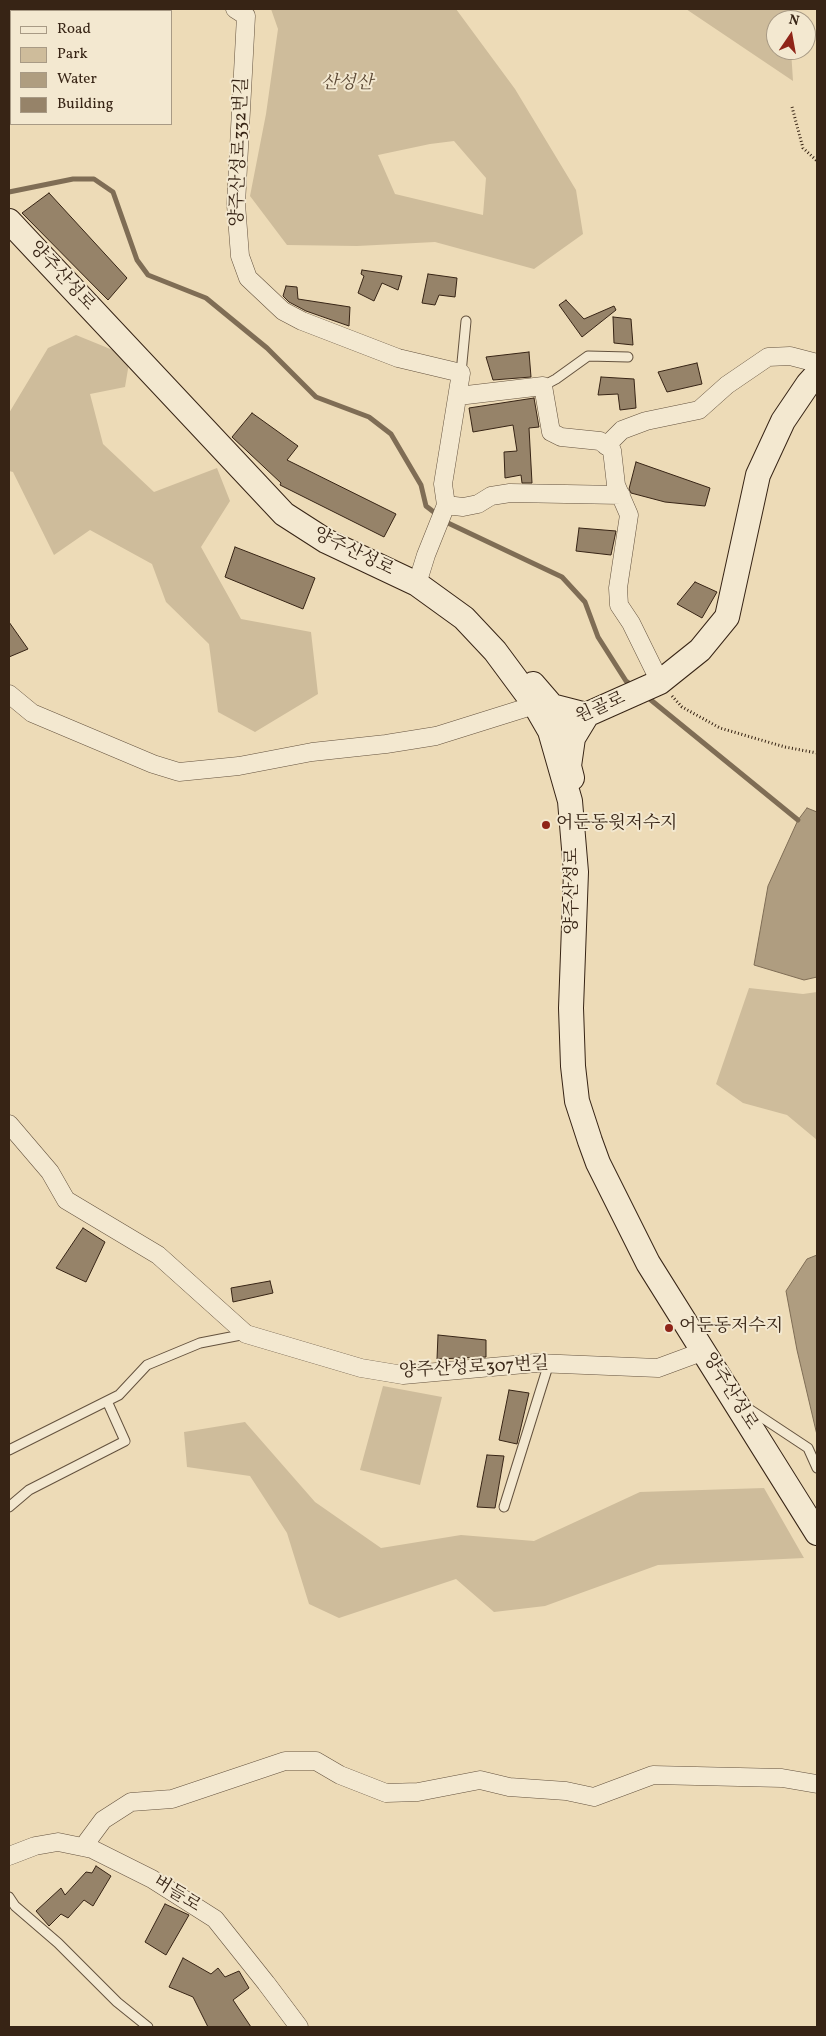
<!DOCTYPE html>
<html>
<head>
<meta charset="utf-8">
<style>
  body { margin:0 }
  #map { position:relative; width:826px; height:2036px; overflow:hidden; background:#eddbb7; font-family:Vollkorn,serif }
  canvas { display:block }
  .frame { position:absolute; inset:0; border:10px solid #372415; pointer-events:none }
  .legend { position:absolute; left:10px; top:10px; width:162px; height:115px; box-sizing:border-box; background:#f3e8d0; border:1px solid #a89a85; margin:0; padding:6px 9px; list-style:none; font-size:15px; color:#372415 }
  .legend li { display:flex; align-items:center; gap:10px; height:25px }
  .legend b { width:25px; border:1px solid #a89a85 }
  .north { position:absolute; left:766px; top:10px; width:50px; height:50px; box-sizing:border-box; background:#f3e8d0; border:1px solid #a89a85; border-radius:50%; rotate:12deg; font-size:14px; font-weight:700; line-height:20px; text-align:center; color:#372415 }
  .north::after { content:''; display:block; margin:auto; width:18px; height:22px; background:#8f2418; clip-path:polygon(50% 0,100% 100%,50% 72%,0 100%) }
</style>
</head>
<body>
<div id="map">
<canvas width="826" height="2036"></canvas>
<div class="frame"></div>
<ul class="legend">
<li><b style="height:6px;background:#f3e8d0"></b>Road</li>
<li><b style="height:14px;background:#cebc9b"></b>Park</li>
<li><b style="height:14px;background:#af9d80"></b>Water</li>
<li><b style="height:14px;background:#968369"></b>Building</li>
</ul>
<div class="north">N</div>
</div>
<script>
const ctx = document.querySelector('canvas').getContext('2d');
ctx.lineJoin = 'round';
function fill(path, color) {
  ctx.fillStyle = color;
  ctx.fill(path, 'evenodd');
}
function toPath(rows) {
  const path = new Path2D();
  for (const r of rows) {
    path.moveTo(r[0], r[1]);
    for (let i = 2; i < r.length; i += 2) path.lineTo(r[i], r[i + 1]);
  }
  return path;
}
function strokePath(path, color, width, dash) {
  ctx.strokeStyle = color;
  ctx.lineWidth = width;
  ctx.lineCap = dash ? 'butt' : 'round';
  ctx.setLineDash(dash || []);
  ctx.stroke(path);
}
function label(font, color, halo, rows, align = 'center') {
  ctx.font = font + ' Vollkorn,"Noto Serif KR",serif';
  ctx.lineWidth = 4;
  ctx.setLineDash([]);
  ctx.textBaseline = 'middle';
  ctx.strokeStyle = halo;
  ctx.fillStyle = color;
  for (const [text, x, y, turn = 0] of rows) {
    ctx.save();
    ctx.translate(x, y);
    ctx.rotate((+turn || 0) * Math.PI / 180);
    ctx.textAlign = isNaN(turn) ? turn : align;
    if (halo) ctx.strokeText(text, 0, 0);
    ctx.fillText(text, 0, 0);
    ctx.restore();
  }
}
fill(toPath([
  [271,9,456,9,515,89,576,190,583,234,534,269,435,242,357,246,287,245,250,196,266,114,278,29],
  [454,141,486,178,483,215,395,194,378,155,430,144],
  [686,9,788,9,789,20,776,20,776,50,791,50,793,81],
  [76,335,130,357,125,387,90,394,103,444,154,492,217,468,230,501,201,547,241,619,311,632,318,694,255,732,218,712,209,644,166,602,152,564,90,530,54,555,13,472,9,471,9,413,48,348],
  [749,988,803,994,817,992,817,1140,787,1115,743,1103,716,1084],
  [383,1386,442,1397,420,1485,360,1470],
  [245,1422,315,1502,381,1548,461,1535,534,1541,640,1492,764,1488,804,1558,658,1565,545,1606,494,1612,456,1579,339,1618,309,1604,287,1533,250,1476,187,1467,184,1432]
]), '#cebc9b');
const water = toPath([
  [807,808,817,812,817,977,804,980,754,965,768,886,798,820,807,808],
  [817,1255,817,1435,797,1350,786,1291,807,1259,817,1255]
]);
fill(water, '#af9d80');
strokePath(water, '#7f6d55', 1);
strokePath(toPath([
  [9,192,73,179,94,179,113,192,137,260,148,275,206,298,267,348,316,397,369,417,391,434,421,485,426,506,448,523,562,577,585,602,598,637,626,681,633,686],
  [646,696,798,820]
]), '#7f6d55', 5);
const building = toPath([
  [49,193,127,278,108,300,22,213,49,193],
  [362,270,402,276,398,290,382,283,374,301,358,293,364,276,361,274,362,270],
  [428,274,457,278,455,297,439,295,435,305,422,303,428,274],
  [286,286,297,287,298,299,350,307,349,326,306,311,289,302,283,296,286,286],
  [566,300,584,319,614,306,616,310,582,337,559,305,566,300],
  [613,317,631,319,633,345,614,343,613,317],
  [529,352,531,377,493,380,486,357,529,352],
  [697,363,702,384,667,392,658,372,697,363],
  [601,377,634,379,636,408,620,410,618,394,598,395,601,377],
  [534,398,539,427,529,428,532,483,522,483,521,475,505,478,504,452,517,451,513,425,473,432,469,408,534,398],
  [252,413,298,446,287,460,396,514,384,537,280,485,281,483,232,437,252,413],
  [636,462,710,488,705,506,665,502,631,493,629,489,636,462],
  [579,528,616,531,611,555,576,551,579,528],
  [235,547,315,578,303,609,225,577,235,547],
  [695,582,717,592,702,618,677,604,695,582],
  [9,622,28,649,9,657,9,622],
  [83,1228,105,1242,86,1282,56,1268,83,1228],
  [270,1281,273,1293,233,1302,231,1288,270,1281],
  [438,1335,486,1340,486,1357,437,1359,438,1335],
  [509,1390,529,1393,517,1444,499,1440,509,1390],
  [487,1455,504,1456,495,1508,477,1507,487,1455],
  [96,1866,111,1876,93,1906,84,1900,68,1918,61,1914,49,1926,36,1911,61,1888,65,1895,86,1872,92,1873,96,1866],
  [165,1904,189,1915,166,1955,145,1942,165,1904],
  [183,1958,211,1974,218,1968,225,1977,239,1971,249,1988,233,2000,251,2027,208,2027,193,1997,169,1987,183,1958]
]);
fill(building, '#968369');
strokePath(building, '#372415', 1);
const lane = toPath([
  [461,373,466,321],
  [543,386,556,379,588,356,628,357],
  [746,1407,808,1448,817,1468],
  [9,1450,119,1395,147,1365,200,1343,246,1334],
  [9,1507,29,1490,125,1441,107,1401],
  [504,1507,549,1363],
  [9,1897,15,1906,58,1943,117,2002,148,2027]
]);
const street = toPath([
  [235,9,246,16,236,204,240,256,248,278,283,311,302,321,398,358,461,373,443,484,446,505,426,555,417,584],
  [458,396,543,386,551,432,561,437,600,441,612,450,616,485,629,515,618,588,619,605,631,623,660,682],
  [606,446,622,430,646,421,699,410,727,385,768,357,790,356,817,363],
  [446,505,463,507,478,504,491,496,510,493,621,495],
  [9,694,32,713,153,764,179,772,239,766,312,752,386,744,436,736,535,705],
  [9,1124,50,1172,66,1200,158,1255,246,1334,361,1368,403,1375,536,1363,658,1368,704,1351],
  [83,1847,103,1820,131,1802,172,1799,285,1761,316,1761,340,1775,386,1793,418,1792,480,1780,509,1787,566,1791,594,1797,653,1775,782,1778,817,1784],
  [9,1856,35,1846,58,1842,92,1849,152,1879,215,1919,266,1983,299,2027]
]);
const secondary = toPath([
  [9,221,284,514,326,541,417,584,464,618,495,651,535,705,550,731,570,801,576,872,571,1008,573,1066,577,1101,590,1141,598,1163,648,1263,817,1533],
  [533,684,552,706,587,715,573,738,569,766,572,778],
  [550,731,660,682,700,650,727,617,758,475,783,421,808,384,817,374]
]);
strokePath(lane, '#64523e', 11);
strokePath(street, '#64523e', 19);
strokePath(secondary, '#372415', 26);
strokePath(toPath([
  [792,107,803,148,817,161],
  [672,696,682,707,720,728,785,747,817,753]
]), '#372415', 3, [1, 2.5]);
strokePath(lane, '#f3e8d0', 9);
strokePath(street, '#f3e8d0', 18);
strokePath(secondary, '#f3e8d0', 24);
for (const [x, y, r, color] of [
  [546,825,5,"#8f2418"],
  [669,1328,5,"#8f2418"]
]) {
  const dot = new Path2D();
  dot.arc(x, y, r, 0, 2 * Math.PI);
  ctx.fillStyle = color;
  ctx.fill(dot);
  strokePath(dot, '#f3e8d0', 2);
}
label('italic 18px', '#5d4a36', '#f3e8d0', [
  ["산성산",347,85]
]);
label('18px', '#372415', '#f3e8d0', [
  ["양주산성로332번길",241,152,-88],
  ["양주산성로",61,277,47],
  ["양주산성로",353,553,26],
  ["원골로",601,709,-24],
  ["양주산성로",574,891,-90],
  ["양주산성로307번길",474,1369,-3],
  ["양주산성로",729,1392,58],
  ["버들로",176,1895,32]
]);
label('18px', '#372415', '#f3e8d0', [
  ["어둔동윗저수지",556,825],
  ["어둔동저수지",679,1328]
], 'left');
</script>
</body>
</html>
